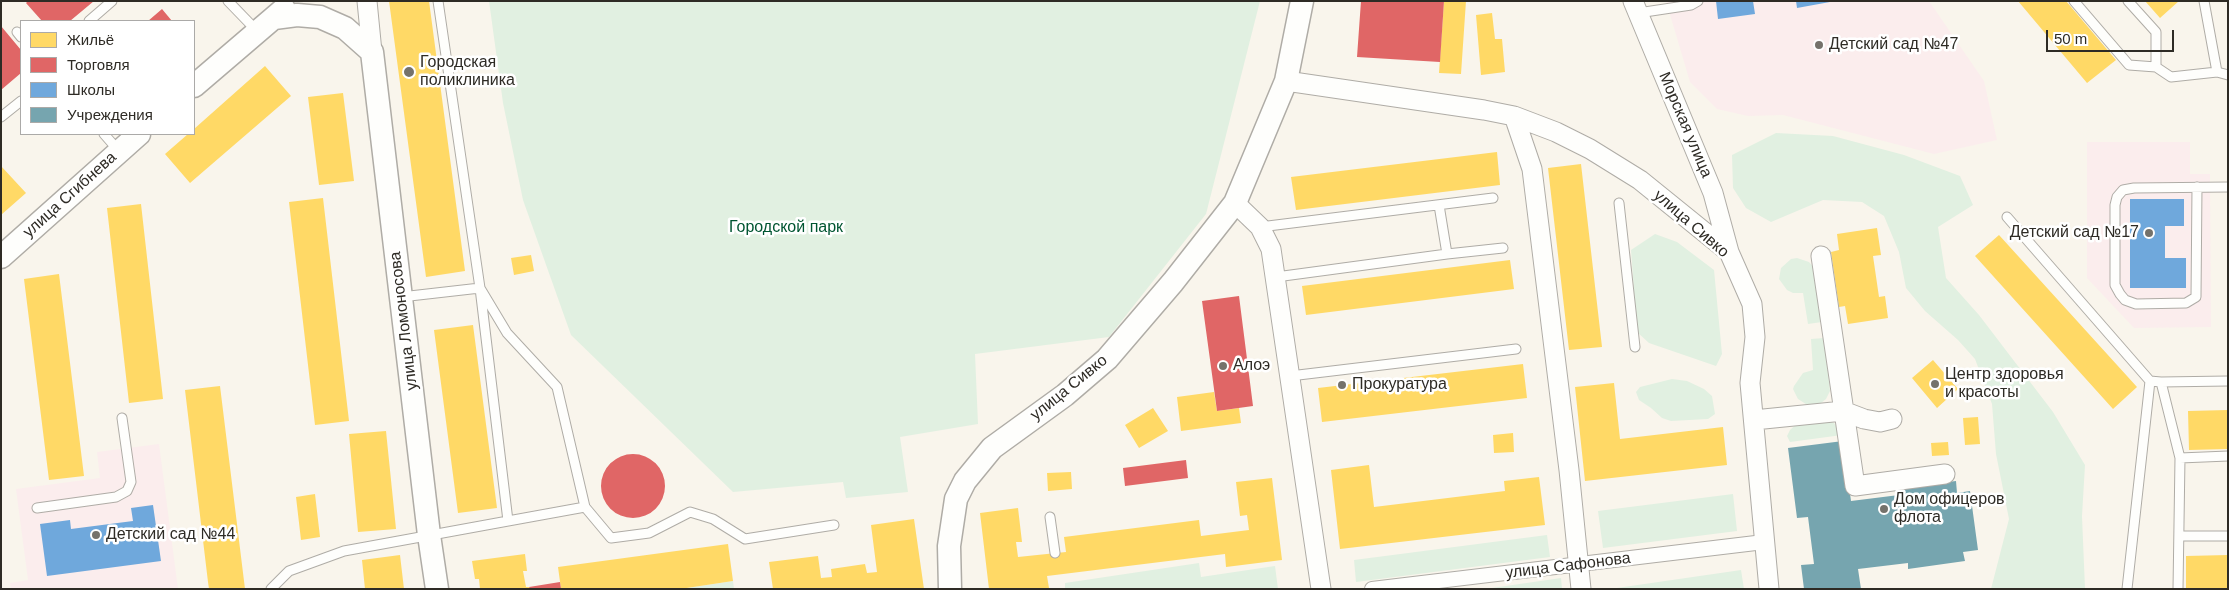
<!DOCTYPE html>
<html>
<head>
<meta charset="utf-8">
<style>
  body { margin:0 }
  #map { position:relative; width:2229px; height:590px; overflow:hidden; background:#f9f5ec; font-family:Helvetica,sans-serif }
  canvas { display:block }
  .frame { position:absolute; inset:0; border:2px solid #2e2b25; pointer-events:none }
  .legend { position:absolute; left:20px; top:20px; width:175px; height:115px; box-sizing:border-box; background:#fff; border:1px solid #abaaa8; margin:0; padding:6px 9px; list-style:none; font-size:15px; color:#2e2b25 }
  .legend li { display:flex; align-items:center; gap:10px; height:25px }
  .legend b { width:25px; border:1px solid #abaaa8 }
  .scale { position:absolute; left:2046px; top:30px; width:128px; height:22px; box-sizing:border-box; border:2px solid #2e2b25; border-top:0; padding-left:6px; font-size:15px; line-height:18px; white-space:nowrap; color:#2e2b25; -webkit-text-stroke:4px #fff; paint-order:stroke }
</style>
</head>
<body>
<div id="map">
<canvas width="2229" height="590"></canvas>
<div class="frame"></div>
<ul class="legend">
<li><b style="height:14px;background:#ffd966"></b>Жильё</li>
<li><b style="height:14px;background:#e06666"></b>Торговля</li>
<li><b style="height:14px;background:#6fa8dc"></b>Школы</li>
<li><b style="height:14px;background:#76a5af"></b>Учреждения</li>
</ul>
<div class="scale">50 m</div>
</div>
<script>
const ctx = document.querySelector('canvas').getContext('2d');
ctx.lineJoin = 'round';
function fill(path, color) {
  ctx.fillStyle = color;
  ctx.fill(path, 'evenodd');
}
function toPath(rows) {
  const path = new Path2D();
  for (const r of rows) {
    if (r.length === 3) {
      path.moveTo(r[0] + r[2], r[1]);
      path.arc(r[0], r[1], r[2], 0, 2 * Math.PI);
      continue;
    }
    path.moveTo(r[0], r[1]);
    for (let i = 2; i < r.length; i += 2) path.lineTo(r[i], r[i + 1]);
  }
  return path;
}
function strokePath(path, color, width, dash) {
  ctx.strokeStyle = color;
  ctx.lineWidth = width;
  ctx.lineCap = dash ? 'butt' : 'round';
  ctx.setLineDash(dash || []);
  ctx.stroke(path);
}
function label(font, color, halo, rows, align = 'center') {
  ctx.font = font + ' Helvetica,sans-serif';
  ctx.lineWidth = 5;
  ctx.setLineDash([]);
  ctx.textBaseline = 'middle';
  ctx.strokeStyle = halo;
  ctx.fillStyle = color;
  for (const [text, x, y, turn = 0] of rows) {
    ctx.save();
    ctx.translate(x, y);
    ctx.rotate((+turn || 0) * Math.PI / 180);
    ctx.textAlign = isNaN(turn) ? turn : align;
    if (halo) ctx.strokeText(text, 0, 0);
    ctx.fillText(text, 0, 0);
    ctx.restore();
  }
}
fill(toPath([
  [1666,1,1929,1,1984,81,1997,140,1934,154,1783,115,1748,116,1717,109,1690,82],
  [2087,142,2190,142,2190,174,2210,174,2211,327,2134,328,2087,278],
  [159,444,178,589,11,589,10,583,28,580,16,489,100,478,97,452]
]), '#fbeded');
fill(toPath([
  [489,1,1260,1,1206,214,1109,337,975,354,978,424,900,437,908,492,846,498,843,482,733,492,571,335,523,200,503,103],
  [1776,133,1833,136,1904,155,1960,176,1973,205,1938,227,1946,278,1979,315,2053,412,2085,465,2082,516,2085,589,1991,589,2009,519,1996,454,1992,404,1975,359,1958,340,1925,311,1906,288,1899,252,1884,216,1862,202,1823,200,1771,222,1746,208,1733,188,1732,155],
  [1655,234,1677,242,1714,270,1722,354,1716,366,1649,343,1637,332,1631,250],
  [1797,258,1809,262,1815,269,1822,322,1808,324,1803,293,1793,293,1787,290,1779,279,1781,268,1791,259],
  [1824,338,1830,391,1826,399,1821,403,1809,406,1798,399,1793,389,1794,386,1803,373,1813,370,1811,339],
  [1672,379,1687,381,1704,389,1712,396,1715,414,1708,419,1671,421,1662,418,1651,408,1639,400,1636,392,1640,387],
  [1821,418,1834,423,1842,435,1790,442,1787,436,1790,430,1801,420],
  [1733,494,1737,531,1603,548,1598,511],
  [1547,535,1550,557,1356,582,1354,560],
  [1199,563,1201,577,1275,566,1278,589,1065,589,1065,583],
  [1741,570,1744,589,1610,589],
  [1561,578,1562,589,1485,589],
  [733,581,734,589,680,589]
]), '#e1f0e1');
fill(toPath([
  [389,1,429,1,465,271,426,277],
  [1444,1,1466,1,1461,74,1439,73],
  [2018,1,2066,1,2116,60,2087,83],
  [2145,1,2179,1,2160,18],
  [1492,13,1495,39,1502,39,1505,72,1481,75,1476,15],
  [265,66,291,96,190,183,165,154,188,134,194,134,194,129],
  [343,93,354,181,319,185,308,97],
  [1497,152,1500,185,1296,210,1291,177],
  [1581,164,1602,347,1569,350,1548,168],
  [1,166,26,193,1,215],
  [323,198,349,421,315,425,289,202],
  [141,204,163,399,129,403,107,208],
  [1877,228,1881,255,1873,256,1879,297,1885,296,1888,318,1848,324,1845,306,1839,307,1831,252,1839,250,1837,234],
  [1999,235,2137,387,2113,409,1975,256],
  [531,255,534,271,514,275,511,258],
  [1510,260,1514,289,1306,315,1302,286],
  [59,274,84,476,49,480,24,279],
  [473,325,497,508,458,513,434,330],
  [1933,360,1958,389,1937,408,1912,378],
  [1523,364,1527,398,1322,422,1318,388],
  [1614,383,1620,439,1723,427,1727,465,1585,481,1575,387],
  [220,386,245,589,209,589,208,582,185,390],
  [1214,392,1217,411,1239,408,1241,423,1181,431,1177,397],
  [1153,408,1168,431,1139,448,1125,425],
  [2228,410,2228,449,2189,450,2188,411],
  [1978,417,1980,444,1965,445,1963,418],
  [386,431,396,529,358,532,349,434],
  [1513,433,1514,452,1494,453,1493,435],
  [1948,442,1949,455,1932,456,1931,443],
  [1369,465,1374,507,1505,491,1504,481,1539,477,1545,525,1340,549,1331,470],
  [1071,472,1072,489,1048,491,1047,473],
  [1272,478,1282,560,1226,567,1225,554,1047,576,1049,588,989,589,980,513,1018,508,1022,542,1016,542,1018,557,1066,552,1064,537,1199,520,1201,536,1249,530,1247,515,1240,516,1236,482],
  [315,494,320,537,301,540,296,497],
  [914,519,924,589,773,589,769,562,818,556,821,578,832,577,831,569,865,564,867,573,877,572,871,525],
  [728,544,733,581,680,589,561,589,558,567],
  [525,554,527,571,523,571,526,587,529,587,530,589,480,589,479,579,475,579,472,561],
  [400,555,404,589,365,589,362,560],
  [2228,555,2228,589,2186,589,2186,556]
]), '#ffd966');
fill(toPath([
  [28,1,94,1,70,21,42,21,26,3],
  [1361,1,1444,1,1440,62,1357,57],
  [162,9,172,21,148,21],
  [1,26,21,50,21,73,1,90],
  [1239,296,1253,406,1217,411,1202,301],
  [633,486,32],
  [1186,460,1188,478,1125,486,1123,468],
  [560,582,561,589,530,589,529,587]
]), '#e06666');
fill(toPath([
  [1716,1,1753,1,1755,14,1718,19],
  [1796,1,1830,1,1830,2,1797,8],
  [2130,199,2184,199,2184,226,2165,226,2165,258,2186,258,2186,288,2130,288],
  [153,505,161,561,47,576,40,524,70,520,71,529,133,521,131,508]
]), '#6fa8dc');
fill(toPath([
  [1843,441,1851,501,1899,495,1899,488,1956,481,1957,493,1970,491,1978,550,1963,552,1965,561,1908,569,1908,563,1858,569,1861,589,1804,589,1801,565,1814,564,1808,517,1797,518,1788,448]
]), '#76a5af');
const service = toPath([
  [228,1,257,31],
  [2074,1,2129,65,2156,67,2171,77,2217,72,2228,75],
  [2128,1,2156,32,2156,67],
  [2204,1,2217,72],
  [1638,13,1691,5,1698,1],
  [89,21,112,1],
  [17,32,21,37],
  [1,117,21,101],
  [104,134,118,150],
  [2197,187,2196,297,2186,303,2136,304,2125,300,2120,294,2115,285,2115,205,2117,197,2123,190,2134,188,2228,187],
  [1619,203,1635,347],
  [2007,217,2150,381,2161,382],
  [1260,227,1493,198],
  [1447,254,1503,248],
  [1276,277,1447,254,1439,205],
  [401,297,480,288,507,333,557,387,585,507],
  [1290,376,1516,349],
  [2180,458,2228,456],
  [37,508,116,497,127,491,131,482,122,418],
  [1050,517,1055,553],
  [508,521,585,507,611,538,649,533,690,512,713,519,745,539,834,525],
  [2179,536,2228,536],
  [271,589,289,571,344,551,508,521,480,288,438,1],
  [2127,589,2150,381],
  [2178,589,2180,458,2161,382,2228,381]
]);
const pedestrian = toPath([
  [1372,589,1764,542]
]);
const minor = toPath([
  [367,1,372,52],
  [1633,1,1713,193,1729,252],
  [1286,81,1484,110,1514,116,1532,169,1569,470,1581,589],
  [1514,116,1556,132,1590,149,1640,180,1729,252,1752,304,1755,337,1750,383,1769,589],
  [1235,203,1260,227,1271,249,1321,589],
  [1821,256,1855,486,1945,474],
  [1754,420,1843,411,1864,419,1880,422,1892,419]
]);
const tertiary = toPath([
  [274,18,297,15,320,17,345,28,372,52,429,535,437,589],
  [194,86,284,9],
  [1,257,139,134],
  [950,589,949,546,956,499,965,481,992,448,1065,395,1107,359,1173,282,1235,203,1286,81,1302,1]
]);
strokePath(service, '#afaca6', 11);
strokePath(pedestrian, '#afaca6', 16);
strokePath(minor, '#afaca6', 21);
strokePath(tertiary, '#afaca6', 25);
strokePath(service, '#fefefc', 9);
strokePath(pedestrian, '#fefefc', 14);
strokePath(minor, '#fefefc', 19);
strokePath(tertiary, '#fefefc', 22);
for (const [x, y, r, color] of [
  [1819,45,5,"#75726b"],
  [409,72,6,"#75726b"],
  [2149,233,5,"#75726b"],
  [1223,366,5,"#75726b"],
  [1935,384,5,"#75726b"],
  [1342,385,5,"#75726b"],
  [1884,509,5,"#75726b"],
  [96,535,5,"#75726b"]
]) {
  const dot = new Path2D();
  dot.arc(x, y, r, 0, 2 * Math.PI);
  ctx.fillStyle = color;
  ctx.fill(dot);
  strokePath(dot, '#fff', 2);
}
label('16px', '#2e2b25', '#fff', [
  ["Детский сад №47",1829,45],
  ["Городская",420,63],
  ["поликлиника",420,81],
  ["Детский сад №17",2139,233,"right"],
  ["Алоэ",1233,366],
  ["Центр здоровья",1945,375],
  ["и красоты",1945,393],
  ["Прокуратура",1352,385],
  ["Дом офицеров",1894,500],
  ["флота",1894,518],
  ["Детский сад №44",106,535]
], 'left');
label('16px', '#2e2b25', '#fff', [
  ["Морская улица",1685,125,67],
  ["улица Сгибнева",70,195,-42],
  ["улица Сивко",1691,224,41],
  ["улица Ломоносова",404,321,-97],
  ["улица Сивко",1069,388,-39],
  ["улица Сафонова",1568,566,-7]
]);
label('16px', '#005531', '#fff', [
  ["Городской парк",786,228]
]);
</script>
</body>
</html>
